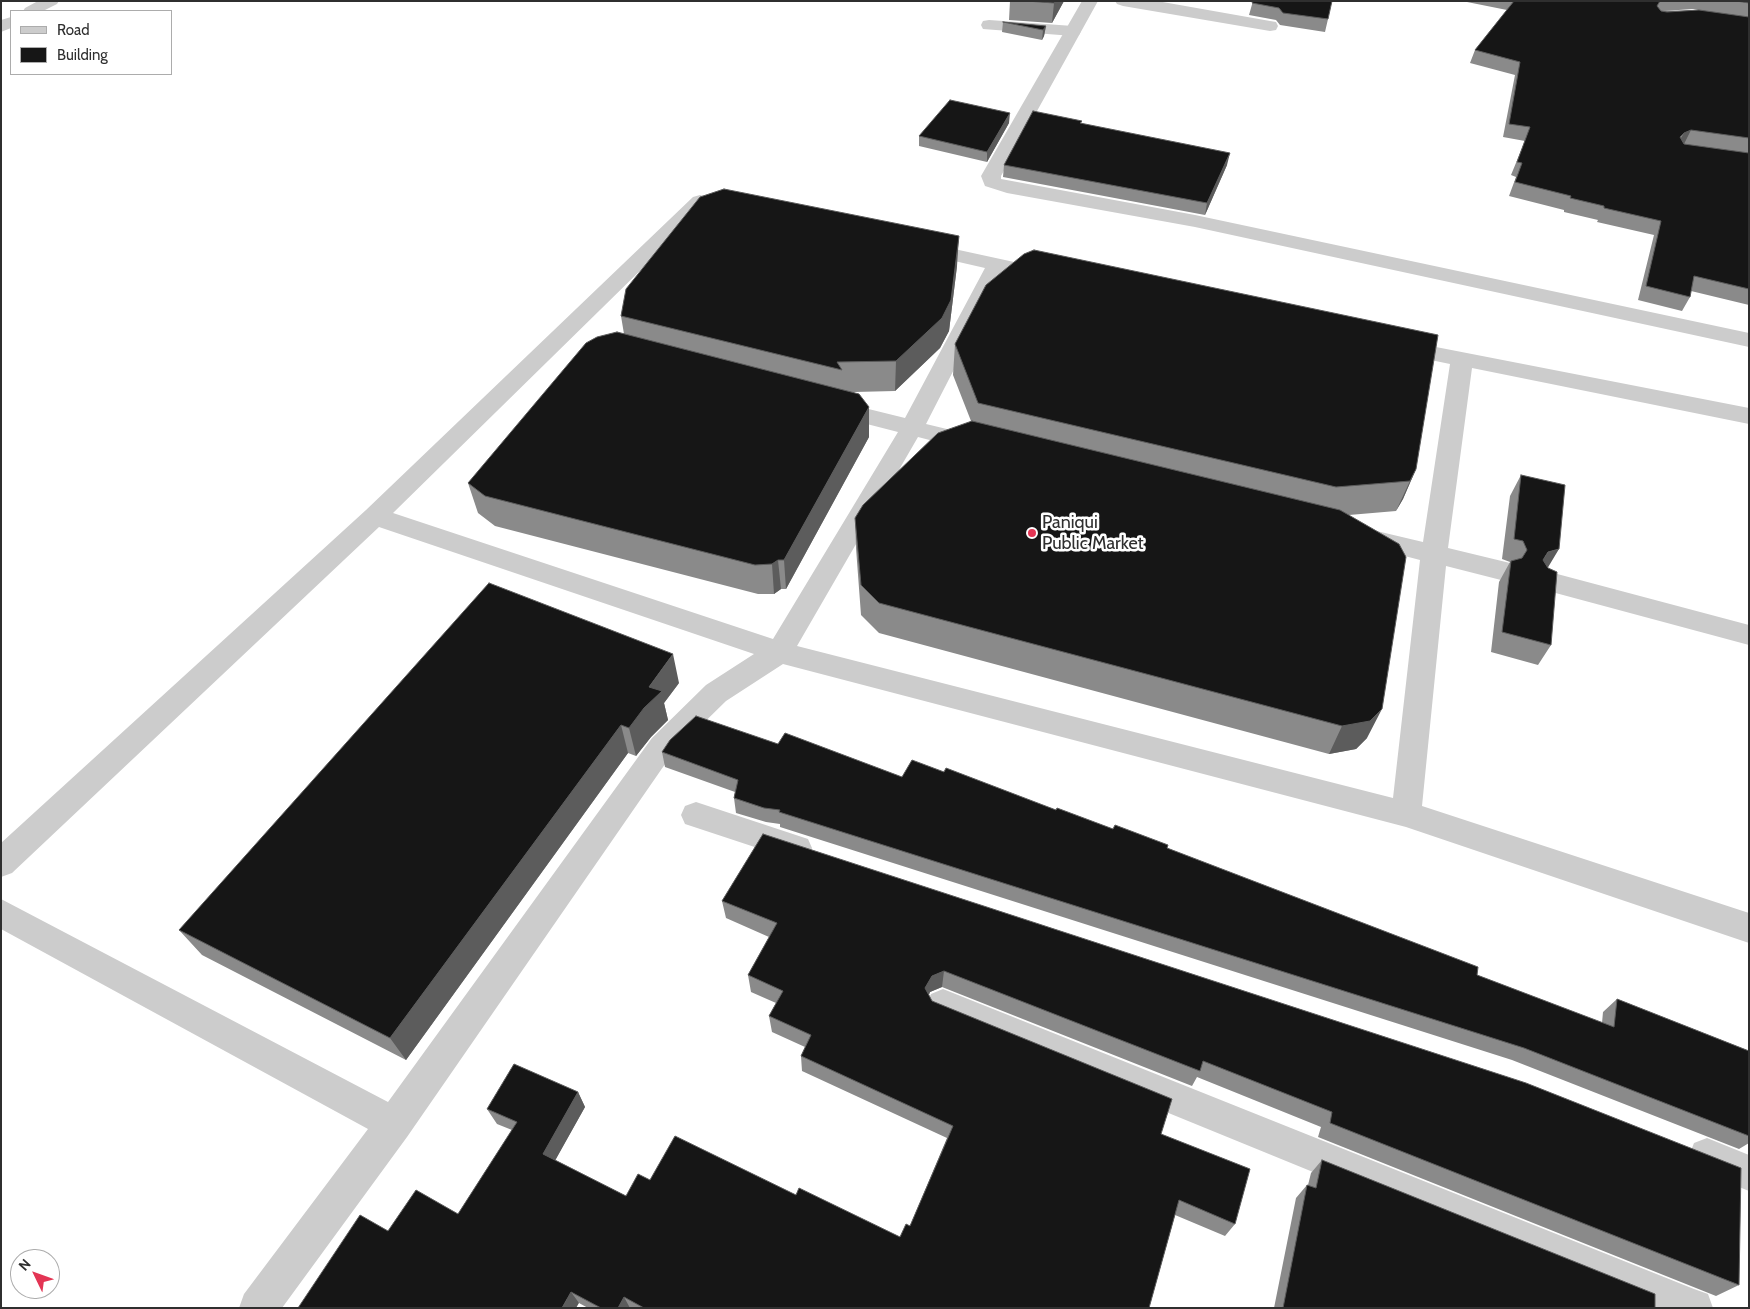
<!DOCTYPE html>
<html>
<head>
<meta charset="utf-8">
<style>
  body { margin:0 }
  #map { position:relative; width:1750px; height:1309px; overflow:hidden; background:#fff; font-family:Cabin,sans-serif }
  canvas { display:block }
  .frame { position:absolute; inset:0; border:2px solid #2f2f2f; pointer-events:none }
  .legend { position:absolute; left:10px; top:10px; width:162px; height:65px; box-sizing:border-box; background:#fff; border:1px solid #acacac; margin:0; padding:6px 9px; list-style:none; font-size:15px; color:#2f2f2f }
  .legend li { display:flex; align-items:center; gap:10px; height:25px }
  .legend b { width:25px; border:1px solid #acacac }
  .north { position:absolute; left:10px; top:1249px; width:50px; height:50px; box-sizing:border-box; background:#fff; border:1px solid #acacac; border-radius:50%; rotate:312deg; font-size:14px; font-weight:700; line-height:20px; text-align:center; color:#2f2f2f }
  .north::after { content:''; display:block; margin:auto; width:18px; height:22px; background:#e33554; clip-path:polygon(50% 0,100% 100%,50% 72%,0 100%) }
</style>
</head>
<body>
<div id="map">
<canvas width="1750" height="1309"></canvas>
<div class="frame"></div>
<ul class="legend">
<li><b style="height:6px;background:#ccc"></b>Road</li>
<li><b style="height:14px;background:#161616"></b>Building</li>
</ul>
<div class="north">N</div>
</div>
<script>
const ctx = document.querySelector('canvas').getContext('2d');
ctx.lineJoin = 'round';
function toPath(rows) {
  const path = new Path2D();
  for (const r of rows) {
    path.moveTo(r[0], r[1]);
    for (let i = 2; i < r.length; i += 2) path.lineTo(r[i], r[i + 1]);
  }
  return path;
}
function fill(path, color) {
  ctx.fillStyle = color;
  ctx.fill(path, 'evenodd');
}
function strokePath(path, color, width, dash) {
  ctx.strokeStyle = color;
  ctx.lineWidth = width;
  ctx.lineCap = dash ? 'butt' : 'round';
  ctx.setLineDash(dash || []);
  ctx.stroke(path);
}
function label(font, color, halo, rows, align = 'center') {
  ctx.font = font + ' Cabin,sans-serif';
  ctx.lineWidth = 5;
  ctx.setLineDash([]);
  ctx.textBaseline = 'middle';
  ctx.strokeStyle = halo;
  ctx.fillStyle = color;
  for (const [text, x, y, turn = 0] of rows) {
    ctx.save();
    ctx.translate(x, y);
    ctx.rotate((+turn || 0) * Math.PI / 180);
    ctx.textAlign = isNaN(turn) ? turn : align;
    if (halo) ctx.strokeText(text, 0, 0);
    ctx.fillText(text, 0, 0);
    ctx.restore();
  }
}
fill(toPath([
  [989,20,1073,26,1079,27,1081,31,1079,35,1073,36,983,29,981,25,983,21,989,20],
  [700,195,728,202,731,206,728,210,721,212,704,208,393,513,773,639,898,432,824,413,820,408,824,403,832,400,905,418,985,268,915,252,912,248,915,244,922,242,1051,270,1054,274,1051,278,1044,280,1004,272,926,424,980,437,984,443,980,449,972,451,918,437,797,646,1393,798,1420,560,1355,543,1351,537,1355,531,1364,528,1423,542,1450,364,1392,352,1389,347,1392,342,1400,340,1749,408,1749,424,1472,368,1448,548,1510,563,1514,570,1510,577,1501,580,1446,566,1422,806,1749,913,1749,943,1406,827,783,664,726,701,672,754,407,1137,282,1308,239,1308,244,1294,368,1129,1,929,1,899,388,1102,652,738,706,685,754,654,379,527,12,873,1,877,1,843,366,510,693,197,700,195],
  [1546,571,1749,625,1749,645,1537,588,1533,581,1537,574,1546,571]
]), '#ccc');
fill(toPath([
  [38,1,59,1,57,4,43,11,23,11,25,8,38,1],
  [1082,1,1098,1,1001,176,1001,179,1195,215,1749,333,1749,347,1195,227,1007,193,985,186,981,176,1082,1],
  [1115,1,1157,1,1270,21,1276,22,1278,26,1276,30,1270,31,1123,6,1117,4,1115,1],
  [11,17,11,28,1,32,1,20,11,17],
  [696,802,808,839,812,848,808,857,797,861,685,824,681,815,685,806,696,802],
  [943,989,1694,1289,1708,1294,1713,1308,1646,1308,931,1016,926,1005,931,994,943,989],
  [1707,1138,1749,1155,1749,1191,1694,1169,1689,1156,1694,1143,1707,1138]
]), '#ccc');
fill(toPath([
  [1010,1,1064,1,1052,23,1009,20],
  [1253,1,1328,19,1325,32,1280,25,1276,20,1249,15],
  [1462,1,1749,1,1749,305,1691,291,1690,297,1682,311,1638,300,1654,235,1597,222,1598,220,1564,212,1564,210,1509,196,1516,177,1511,175,1525,141,1503,137,1515,75,1470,63,1475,50,1507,10],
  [1693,9,1698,10,1664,11],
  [1003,22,1046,26,1044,36,1042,40,1002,32],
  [1082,121,1081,124,1227,165,1205,215,1003,177,1004,165],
  [1009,123,987,162,919,146,919,136],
  [957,266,949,331,940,348,895,391,854,392,869,437,786,589,781,589,774,594,758,594,495,526,478,513,468,483,624,334,621,316],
  [955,344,1416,469,1403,499,1396,511,1349,515,1367,738,1356,749,1329,754,879,633,861,615,856,548,855,518,971,421,953,375],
  [1521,475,1548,568,1551,645,1538,665,1491,652,1499,582,1510,562,1502,559,1510,496],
  [679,683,664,703,668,720,651,737,636,756,628,753,406,1060,202,955,179,930],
  [778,744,902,777,944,772,1056,810,1113,829,1167,848,1477,975,1602,1023,1603,1012,1617,999,1749,1051,1749,1143,1739,1149,1512,1060,780,827,780,824,766,822,736,813,734,798,735,792,665,767,662,752],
  [763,834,1739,1285,1716,1296,1318,1137,1321,1127,1197,1077,1192,1086,942,987,930,992,929,995,932,1001,1161,1134,1235,1224,1225,1236,1175,1215,1149,1308,588,1308,579,1303,388,1231,458,1214,512,1130,497,1124,487,1109,578,1092,585,1107,555,1160,626,1196,650,1180,796,1195,900,1237,910,1226,947,1138,802,1071,801,1056,805,1047,772,1032,769,1016,776,1003,751,992,748,975,769,937,726,918,722,901],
  [1322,1160,1655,1308,1274,1308,1296,1198,1307,1185,1308,1185,1311,1173]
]), '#8a8a8a');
fill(toPath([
  [1055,1,1064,1,1052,23,1054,3],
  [1046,26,1044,36,1042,40,1043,30],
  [1010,113,1009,123,987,162,987,152],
  [1691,130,1684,144,1676,146,1684,133],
  [1230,153,1227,165,1205,215,1207,203],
  [959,236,957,266,949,331,940,348,895,391,896,361],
  [869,407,869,437,786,589,784,560],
  [1416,469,1403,499,1396,511,1410,481],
  [1559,549,1547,569,1531,580,1548,552],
  [778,560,781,589,774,594,772,564],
  [673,654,679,683,664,703,668,720,651,737,636,756,629,728,649,687],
  [1382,709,1367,738,1356,749,1329,754,1342,726],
  [621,725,628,753,406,1060,390,1038],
  [944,971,942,987,930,992,924,1004,925,988,932,976],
  [578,1092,585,1107,551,1168,543,1154],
  [571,1292,579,1303,576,1308,562,1308],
  [624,1297,630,1308,618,1308]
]), '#5c5c5c');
const building = toPath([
  [1026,1,1055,1,1054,3,1026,1],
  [1253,1,1332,1,1328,19,1283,13,1279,8,1252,3,1253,1],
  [1514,1,1660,1,1657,6,1661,11,1667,12,1699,10,1749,17,1749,138,1691,130,1684,133,1680,137,1684,144,1749,153,1749,289,1694,276,1690,297,1646,286,1661,221,1604,208,1604,206,1570,198,1571,196,1515,182,1522,163,1517,162,1530,127,1509,124,1520,62,1475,50,1514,1],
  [1736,1,1749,1,1749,3,1736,1],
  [1003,22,1046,26,1043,30,1003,22],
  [950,100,1010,113,987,152,919,136,950,100],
  [1033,111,1082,121,1080,123,1230,153,1207,203,1004,165,1033,111],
  [724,189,959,236,951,300,942,318,896,361,837,362,842,370,621,316,626,289,700,197,724,189],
  [1034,250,1438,335,1416,469,1410,481,1336,487,978,403,955,344,986,285,1024,254,1034,250],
  [617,332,859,394,869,407,784,560,778,560,772,564,755,565,485,496,468,483,586,343,597,337,617,332],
  [972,421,1340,510,1399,544,1406,557,1382,709,1370,721,1342,726,879,603,861,585,855,518,863,505,938,433,972,421],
  [1521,475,1565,485,1559,549,1548,552,1543,560,1548,568,1557,572,1551,645,1502,632,1511,561,1522,558,1527,550,1523,541,1514,539,1521,475],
  [489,583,673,654,649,687,662,691,644,708,629,728,621,725,390,1038,179,930,489,583],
  [696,716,778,744,785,733,902,777,912,760,944,772,946,768,1056,810,1057,808,1113,829,1115,825,1168,845,1167,848,1478,967,1477,975,1614,1027,1617,999,1749,1051,1749,1136,1524,1048,779,812,780,810,764,808,734,798,738,780,662,752,670,740,696,716],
  [763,834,1526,1083,1741,1168,1739,1285,1330,1123,1332,1112,1203,1061,1200,1071,944,971,932,976,925,988,932,1001,1172,1099,1161,1134,1250,1169,1235,1224,1179,1200,1149,1308,644,1308,624,1297,618,1308,601,1308,571,1292,562,1308,298,1308,360,1215,388,1231,416,1190,458,1214,517,1122,487,1109,514,1064,578,1092,543,1154,626,1196,638,1174,650,1180,675,1136,796,1195,799,1188,900,1237,906,1224,910,1226,953,1126,801,1056,811,1035,769,1016,783,991,748,975,777,923,722,901,763,834],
  [1322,1160,1655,1294,1655,1308,1283,1308,1307,1185,1316,1188,1322,1160]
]);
fill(building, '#161616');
strokePath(building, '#5c5c5c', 1);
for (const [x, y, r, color] of [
  [1032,533,5,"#e33554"]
]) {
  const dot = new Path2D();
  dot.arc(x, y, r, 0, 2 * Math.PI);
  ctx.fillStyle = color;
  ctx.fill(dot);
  strokePath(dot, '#fff', 2);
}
label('18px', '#2f2f2f', '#fff', [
  ["Paniqui",1042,523],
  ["Public Market",1042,544]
], 'left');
</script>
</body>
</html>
